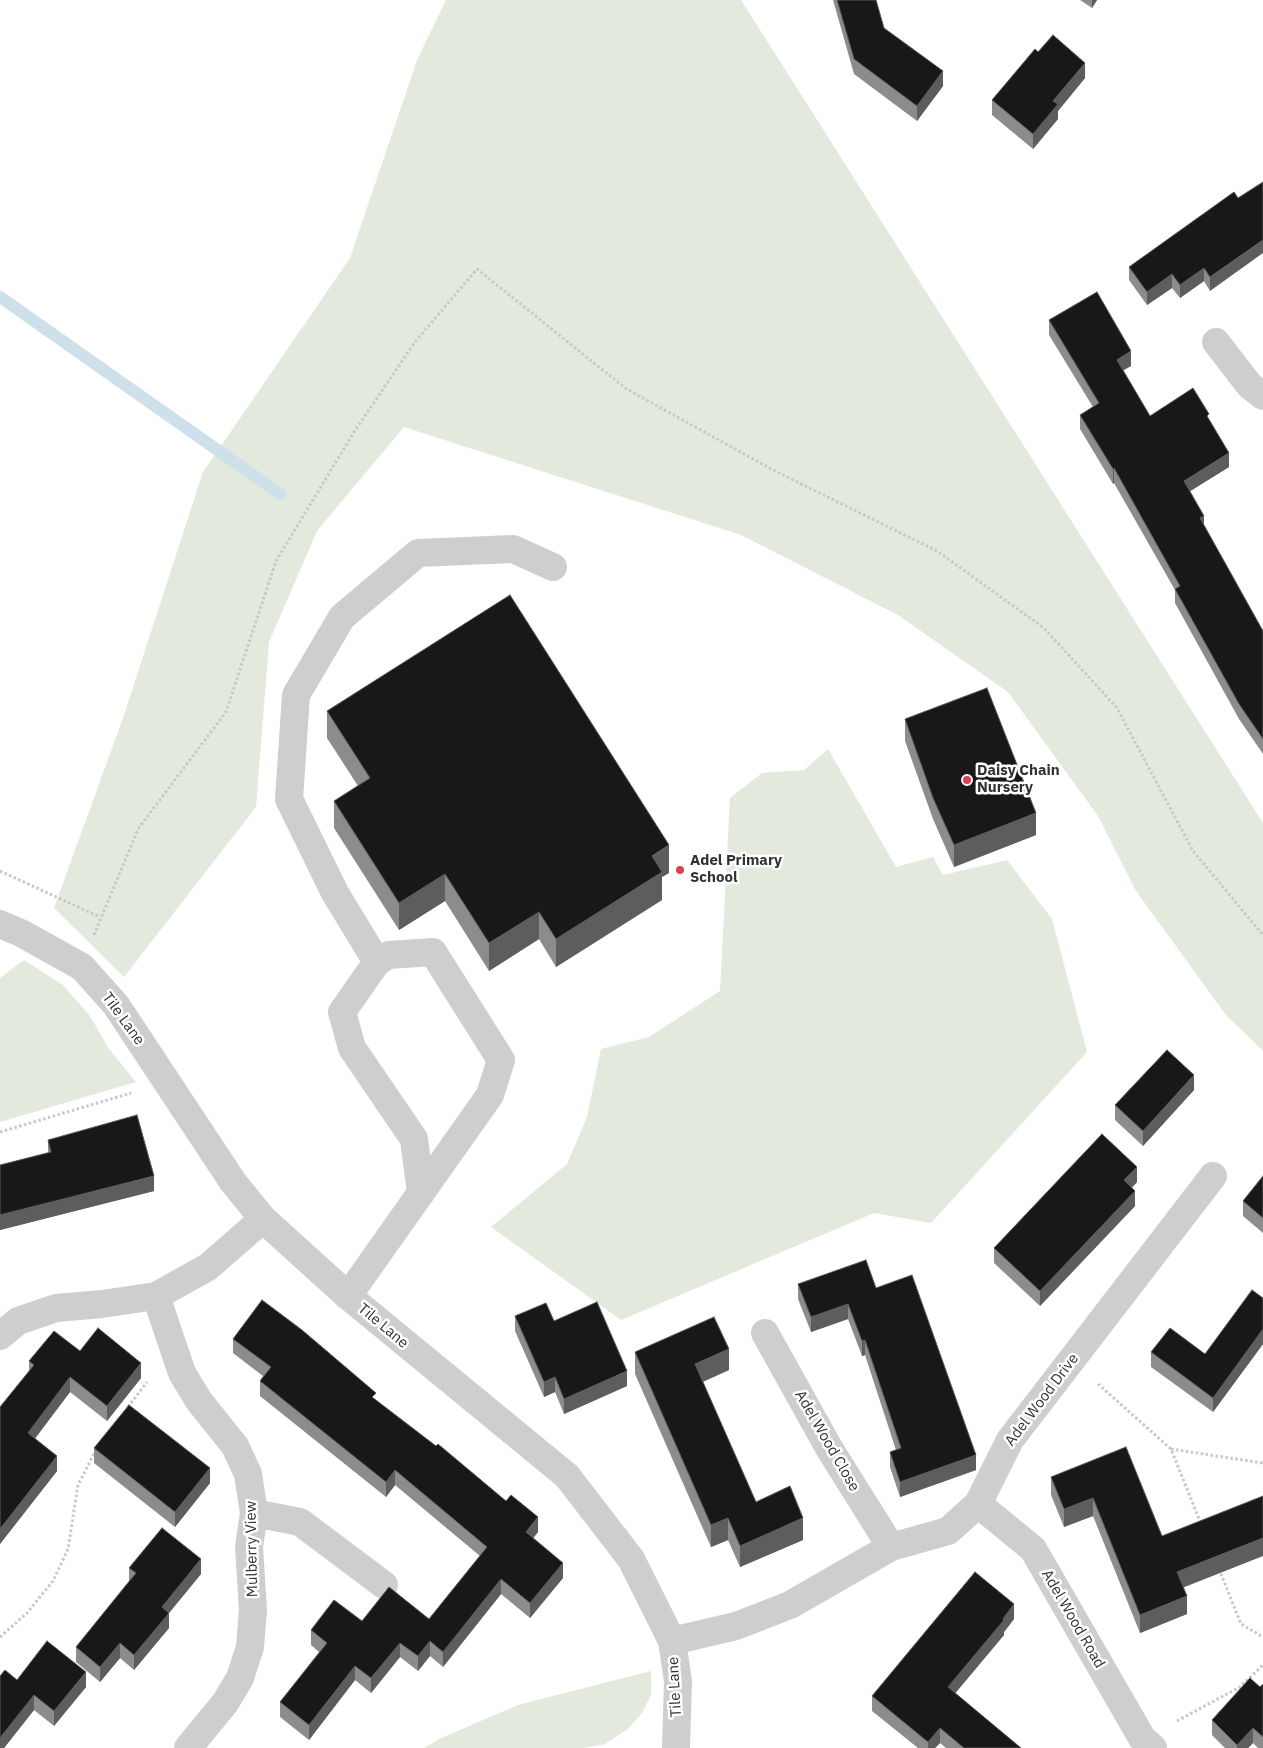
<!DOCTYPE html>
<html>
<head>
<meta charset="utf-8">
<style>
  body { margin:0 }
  canvas { display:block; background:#fff }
</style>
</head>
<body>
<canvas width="1263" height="1748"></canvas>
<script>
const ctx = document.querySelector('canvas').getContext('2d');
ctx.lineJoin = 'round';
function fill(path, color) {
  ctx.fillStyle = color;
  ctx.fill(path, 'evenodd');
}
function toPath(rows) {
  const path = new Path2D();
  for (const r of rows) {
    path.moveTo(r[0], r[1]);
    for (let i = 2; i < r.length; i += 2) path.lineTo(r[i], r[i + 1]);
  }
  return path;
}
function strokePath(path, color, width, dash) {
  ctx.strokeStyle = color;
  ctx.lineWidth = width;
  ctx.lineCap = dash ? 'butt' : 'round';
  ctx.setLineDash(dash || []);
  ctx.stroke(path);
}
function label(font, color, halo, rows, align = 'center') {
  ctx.font = font + ' "IBM Plex Sans",sans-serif';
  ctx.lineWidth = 5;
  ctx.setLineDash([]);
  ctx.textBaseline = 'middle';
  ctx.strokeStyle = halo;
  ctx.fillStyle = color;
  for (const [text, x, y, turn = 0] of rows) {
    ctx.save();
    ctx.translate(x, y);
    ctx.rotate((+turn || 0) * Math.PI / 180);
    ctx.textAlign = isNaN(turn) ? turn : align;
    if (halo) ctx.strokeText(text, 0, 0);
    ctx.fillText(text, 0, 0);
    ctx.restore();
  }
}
fill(toPath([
  [446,0,741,0,1263,823,1263,1051,1226,1015,1136,891,1098,816,1008,692,898,615,741,535,404,427,317,531,269,642,256,807,124,977,54,908,123,718,203,472,350,258,417,60],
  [828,749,896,867,933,857,943,875,1007,860,1052,919,1087,1052,931,1223,874,1213,621,1320,491,1227,567,1164,587,1117,601,1049,649,1037,720,991,730,798,762,773,804,770],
  [24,960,63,985,90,1016,109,1049,136,1082,0,1122,0,978],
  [651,1671,651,1695,642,1713,628,1729,605,1744,584,1748,424,1748,439,1739,518,1705]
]), '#e4e9dd');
strokePath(toPath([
  [0,297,280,494]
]), '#cee0ea', 12);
strokePath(toPath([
  [0,871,100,917],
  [94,935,138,829,226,712,276,561,354,432,415,342,477,269,625,388,771,469,937,551,1044,628,1117,708,1193,851,1263,935],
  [0,1132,131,1093],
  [1098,1384,1171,1449,1201,1524],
  [128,1407,147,1382],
  [1171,1449,1263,1463],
  [1219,1569,1241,1624,1263,1637],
  [0,1637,27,1613,53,1581,68,1549,78,1485,97,1448],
  [1177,1721,1240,1687,1263,1665]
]), '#c8c8c8', 3, [2.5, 2.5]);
strokePath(toPath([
  [1216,342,1250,386,1263,396],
  [0,924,21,933,82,967,116,1005,233,1182,263,1219,348,1296,567,1476,631,1559,672,1641,678,1681,676,1748],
  [377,962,342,1012,352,1048,414,1139,421,1193],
  [156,1296,182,1373,199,1401,235,1446,248,1474,254,1513,249,1547,253,1610,250,1647,240,1678,225,1703,188,1748],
  [348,1296,490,1095,501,1060,433,952,389,955,377,962,335,893,289,799,296,695,342,617,418,553,513,549,553,567],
  [765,1333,829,1448,891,1547],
  [0,1336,18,1321,56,1308,102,1304,156,1296,208,1267,263,1219],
  [978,1504,1033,1549,1142,1738,1153,1748],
  [254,1513,300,1522,384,1585],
  [672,1641,736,1626,790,1605,891,1547,948,1531,978,1504,1010,1440,1213,1176]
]), '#cecece', 28);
fill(toPath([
  [833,0,876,0,884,28,943,86,917,121,854,74],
  [1080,0,1097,0,1092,8],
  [1038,52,1085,78,1058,111,1058,119,1033,149,992,115,992,100],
  [1234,192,1210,291,1204,281,1180,298,1172,288,1147,305,1129,280,1129,267],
  [1049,320,1131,366,1123,370,1150,416,1209,420,1229,467,1190,491,1204,525,1263,631,1263,754,1239,719,1175,603,1175,590,1114,483,1113,484,1080,429,1080,415,1093,407,1049,335],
  [327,711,669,873,662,877,662,900,556,967,539,939,489,971,445,901,399,930,334,828,334,801,358,786,327,738],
  [905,719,1036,835,954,867,933,819,905,741],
  [1194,1090,1143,1146,1115,1120,1115,1105],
  [48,1140,154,1191,0,1230,0,1165,48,1153],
  [1263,1176,1263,1233,1243,1216,1243,1201],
  [1137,1182,1132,1188,1135,1206,1040,1306,994,1263,994,1248],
  [798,1284,876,1288,976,1470,900,1497,890,1467,890,1452,896,1450,865,1355,862,1356,848,1319,811,1332,798,1299],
  [1263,1298,1263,1344,1213,1412,1151,1367,1151,1352,1205,1354],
  [515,1316,554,1321,627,1386,564,1414,555,1392,544,1397,515,1331],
  [233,1339,376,1400,538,1532,533,1538,563,1578,530,1618,501,1594,443,1667,430,1656,418,1671,400,1657,371,1693,355,1680,309,1740,280,1717,280,1702,319,1652,311,1645,311,1630,362,1621,429,1619,480,1556,395,1485,386,1497,260,1396,260,1381,263,1376,233,1353],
  [80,1351,141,1378,107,1421,70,1392,35,1438,57,1471,0,1544,29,1371,29,1361],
  [635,1352,729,1370,703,1382,756,1502,803,1540,740,1567,728,1540,711,1547,635,1374],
  [1126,1447,1187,1614,1140,1633,1093,1516,1064,1527,1051,1495,1051,1477],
  [94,1448,210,1483,175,1527,94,1463],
  [129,1568,201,1574,169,1613,169,1628,134,1670,120,1658,100,1682,76,1662,76,1647,129,1581],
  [1014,1619,1004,1632,1004,1635,955,1693,1021,1748,946,1748,940,1743,935,1748,918,1748,872,1711,872,1696],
  [17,1680,86,1687,54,1726,34,1710,4,1748,0,1748],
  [1263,1684,1263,1748,1258,1748,1253,1743,1248,1748,1225,1748,1212,1735,1212,1720,1260,1687]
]), '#8c8c8c');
fill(toPath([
  [1092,0,1097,0,1092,8],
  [1085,63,1085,78,1058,111,1058,119,1033,149,1033,134,1053,101],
  [943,71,943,86,917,121,917,106],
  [1263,240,1263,253,1210,291,1210,277],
  [1204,268,1204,281,1180,298,1180,285],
  [1172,274,1172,288,1147,305,1147,292],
  [1131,351,1131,366,1117,374,1117,360],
  [1229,453,1229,467,1184,495,1184,481],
  [1114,468,1114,483,1113,484,1113,469],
  [1204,516,1204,530,1200,518],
  [1036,813,1036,835,954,867,954,845],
  [669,845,669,873,662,877,662,900,556,967,556,939,652,856],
  [445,874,445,901,399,930,399,903],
  [539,912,539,939,489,971,489,943],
  [1194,1075,1194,1090,1143,1146,1143,1131],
  [1137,1167,1137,1182,1124,1195,1124,1180],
  [154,1176,154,1191,0,1230,0,1215],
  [1135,1191,1135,1206,1040,1306,1040,1291],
  [848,1304,848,1319,811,1332,811,1317],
  [1263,1329,1263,1344,1213,1412,1213,1398],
  [865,1340,865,1355,862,1356,862,1341],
  [729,1349,729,1370,695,1385,695,1364],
  [141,1363,141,1378,107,1421,107,1406],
  [627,1371,627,1386,564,1414,564,1399],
  [70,1377,70,1392,28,1448,28,1433],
  [555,1377,555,1392,544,1397,544,1382],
  [976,1455,976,1470,900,1497,900,1482],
  [57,1456,57,1471,0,1544,0,1529],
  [210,1468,210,1483,175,1527,175,1512],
  [395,1470,395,1485,386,1497,386,1482],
  [1093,1498,1093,1516,1064,1527,1064,1509],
  [538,1517,538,1532,526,1547,526,1532],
  [728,1518,728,1540,711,1547,711,1525],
  [803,1518,803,1540,740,1567,740,1546],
  [1263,1538,1263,1556,1177,1590,1177,1572],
  [201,1559,201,1574,169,1613,169,1628,134,1670,134,1655,162,1607],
  [563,1563,563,1578,530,1618,530,1603],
  [501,1579,501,1594,443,1667,443,1652],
  [1187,1596,1187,1614,1140,1633,1140,1615],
  [1014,1604,1014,1619,1004,1632,1004,1635,948,1702,948,1687],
  [430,1641,430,1656,418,1671,418,1656],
  [120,1643,120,1658,100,1682,100,1667],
  [400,1643,400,1657,371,1693,371,1678],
  [355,1666,355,1680,309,1740,309,1725],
  [86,1672,86,1687,54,1726,54,1711],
  [34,1695,34,1710,4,1748,0,1748,0,1738],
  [940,1728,940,1743,935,1748,928,1748,928,1742],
  [1253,1728,1253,1743,1248,1748,1237,1748,1237,1745]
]), '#5d5d5d');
const building = toPath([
  [837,0,876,0,884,28,943,71,917,106,854,59,837,0],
  [1053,35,1085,63,1053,101,1058,104,1033,134,992,100,1035,49,1038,52,1053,35],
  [1263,182,1263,240,1210,277,1204,268,1180,285,1172,274,1147,292,1129,267,1234,192,1238,198,1263,182],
  [1097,292,1131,351,1117,360,1150,416,1193,388,1209,414,1207,416,1229,453,1184,481,1204,516,1200,518,1263,631,1263,739,1239,704,1175,589,1180,586,1114,468,1113,469,1080,415,1099,403,1049,320,1097,292],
  [510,595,669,845,652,856,662,872,556,939,539,912,489,943,445,874,399,903,334,801,370,778,327,711,510,595],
  [987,688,1036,813,954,845,933,798,905,719,987,688],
  [1167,1050,1194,1075,1143,1131,1115,1105,1167,1050],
  [137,1115,154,1176,0,1215,0,1165,51,1152,48,1140,137,1115],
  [1102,1134,1137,1167,1124,1180,1135,1191,1040,1291,994,1248,1102,1134],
  [1263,1176,1263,1218,1243,1201,1263,1176],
  [866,1260,876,1288,912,1275,976,1455,900,1482,890,1452,901,1448,865,1340,862,1341,848,1304,811,1317,798,1284,866,1260],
  [1252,1290,1263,1298,1263,1329,1213,1398,1151,1352,1170,1328,1205,1354,1252,1290],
  [262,1300,302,1330,376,1393,372,1397,436,1446,438,1444,506,1501,511,1495,538,1517,526,1532,563,1563,530,1603,501,1579,443,1652,430,1641,418,1656,400,1643,371,1678,355,1666,309,1725,280,1702,327,1643,311,1630,334,1600,362,1621,389,1587,429,1619,487,1547,395,1470,386,1482,260,1381,271,1367,233,1339,262,1300],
  [597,1302,627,1371,564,1399,555,1377,544,1382,515,1316,546,1303,554,1321,597,1302],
  [714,1317,729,1349,695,1364,756,1502,790,1486,803,1518,740,1546,728,1518,711,1525,635,1352,714,1317],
  [98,1328,141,1363,107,1406,70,1377,28,1433,57,1456,0,1529,0,1407,34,1365,29,1361,54,1331,80,1351,98,1328],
  [129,1405,210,1468,175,1512,94,1448,129,1405],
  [1126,1447,1162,1536,1263,1496,1263,1538,1177,1572,1187,1596,1140,1615,1093,1498,1064,1509,1051,1477,1126,1447],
  [162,1528,201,1559,162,1607,169,1613,134,1655,120,1643,100,1667,76,1647,136,1573,129,1568,162,1528],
  [975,1572,1014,1604,1003,1619,1004,1620,948,1687,1021,1748,964,1748,940,1728,928,1742,872,1696,975,1572],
  [47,1641,86,1672,54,1711,34,1695,0,1738,0,1676,5,1670,17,1680,47,1641],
  [1250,1678,1260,1687,1263,1684,1263,1737,1253,1728,1237,1745,1212,1720,1250,1678]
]);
fill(building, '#181818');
strokePath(building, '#5d5d5d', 1);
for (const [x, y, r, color] of [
  [967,780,5,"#d94150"],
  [680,870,5,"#d94150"]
]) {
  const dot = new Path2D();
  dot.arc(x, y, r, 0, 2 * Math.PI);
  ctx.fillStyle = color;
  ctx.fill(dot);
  strokePath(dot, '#fff', 2);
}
label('bold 15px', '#313131', '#fff', [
  ["Daisy Chain",977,771],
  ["Nursery",977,788],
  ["Adel Primary",690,861],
  ["School",690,878]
], 'left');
label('15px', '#313131', '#fff', [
  ["Tile Lane",123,1019,54],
  ["Tile Lane",383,1326,40],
  ["Adel Wood Drive",1042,1400,-53],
  ["Adel Wood Close",827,1441,60],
  ["Mulberry View",252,1549,-91],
  ["Adel Wood Road",1073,1619,60],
  ["Tile Lane",675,1687,-93]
]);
</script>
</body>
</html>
